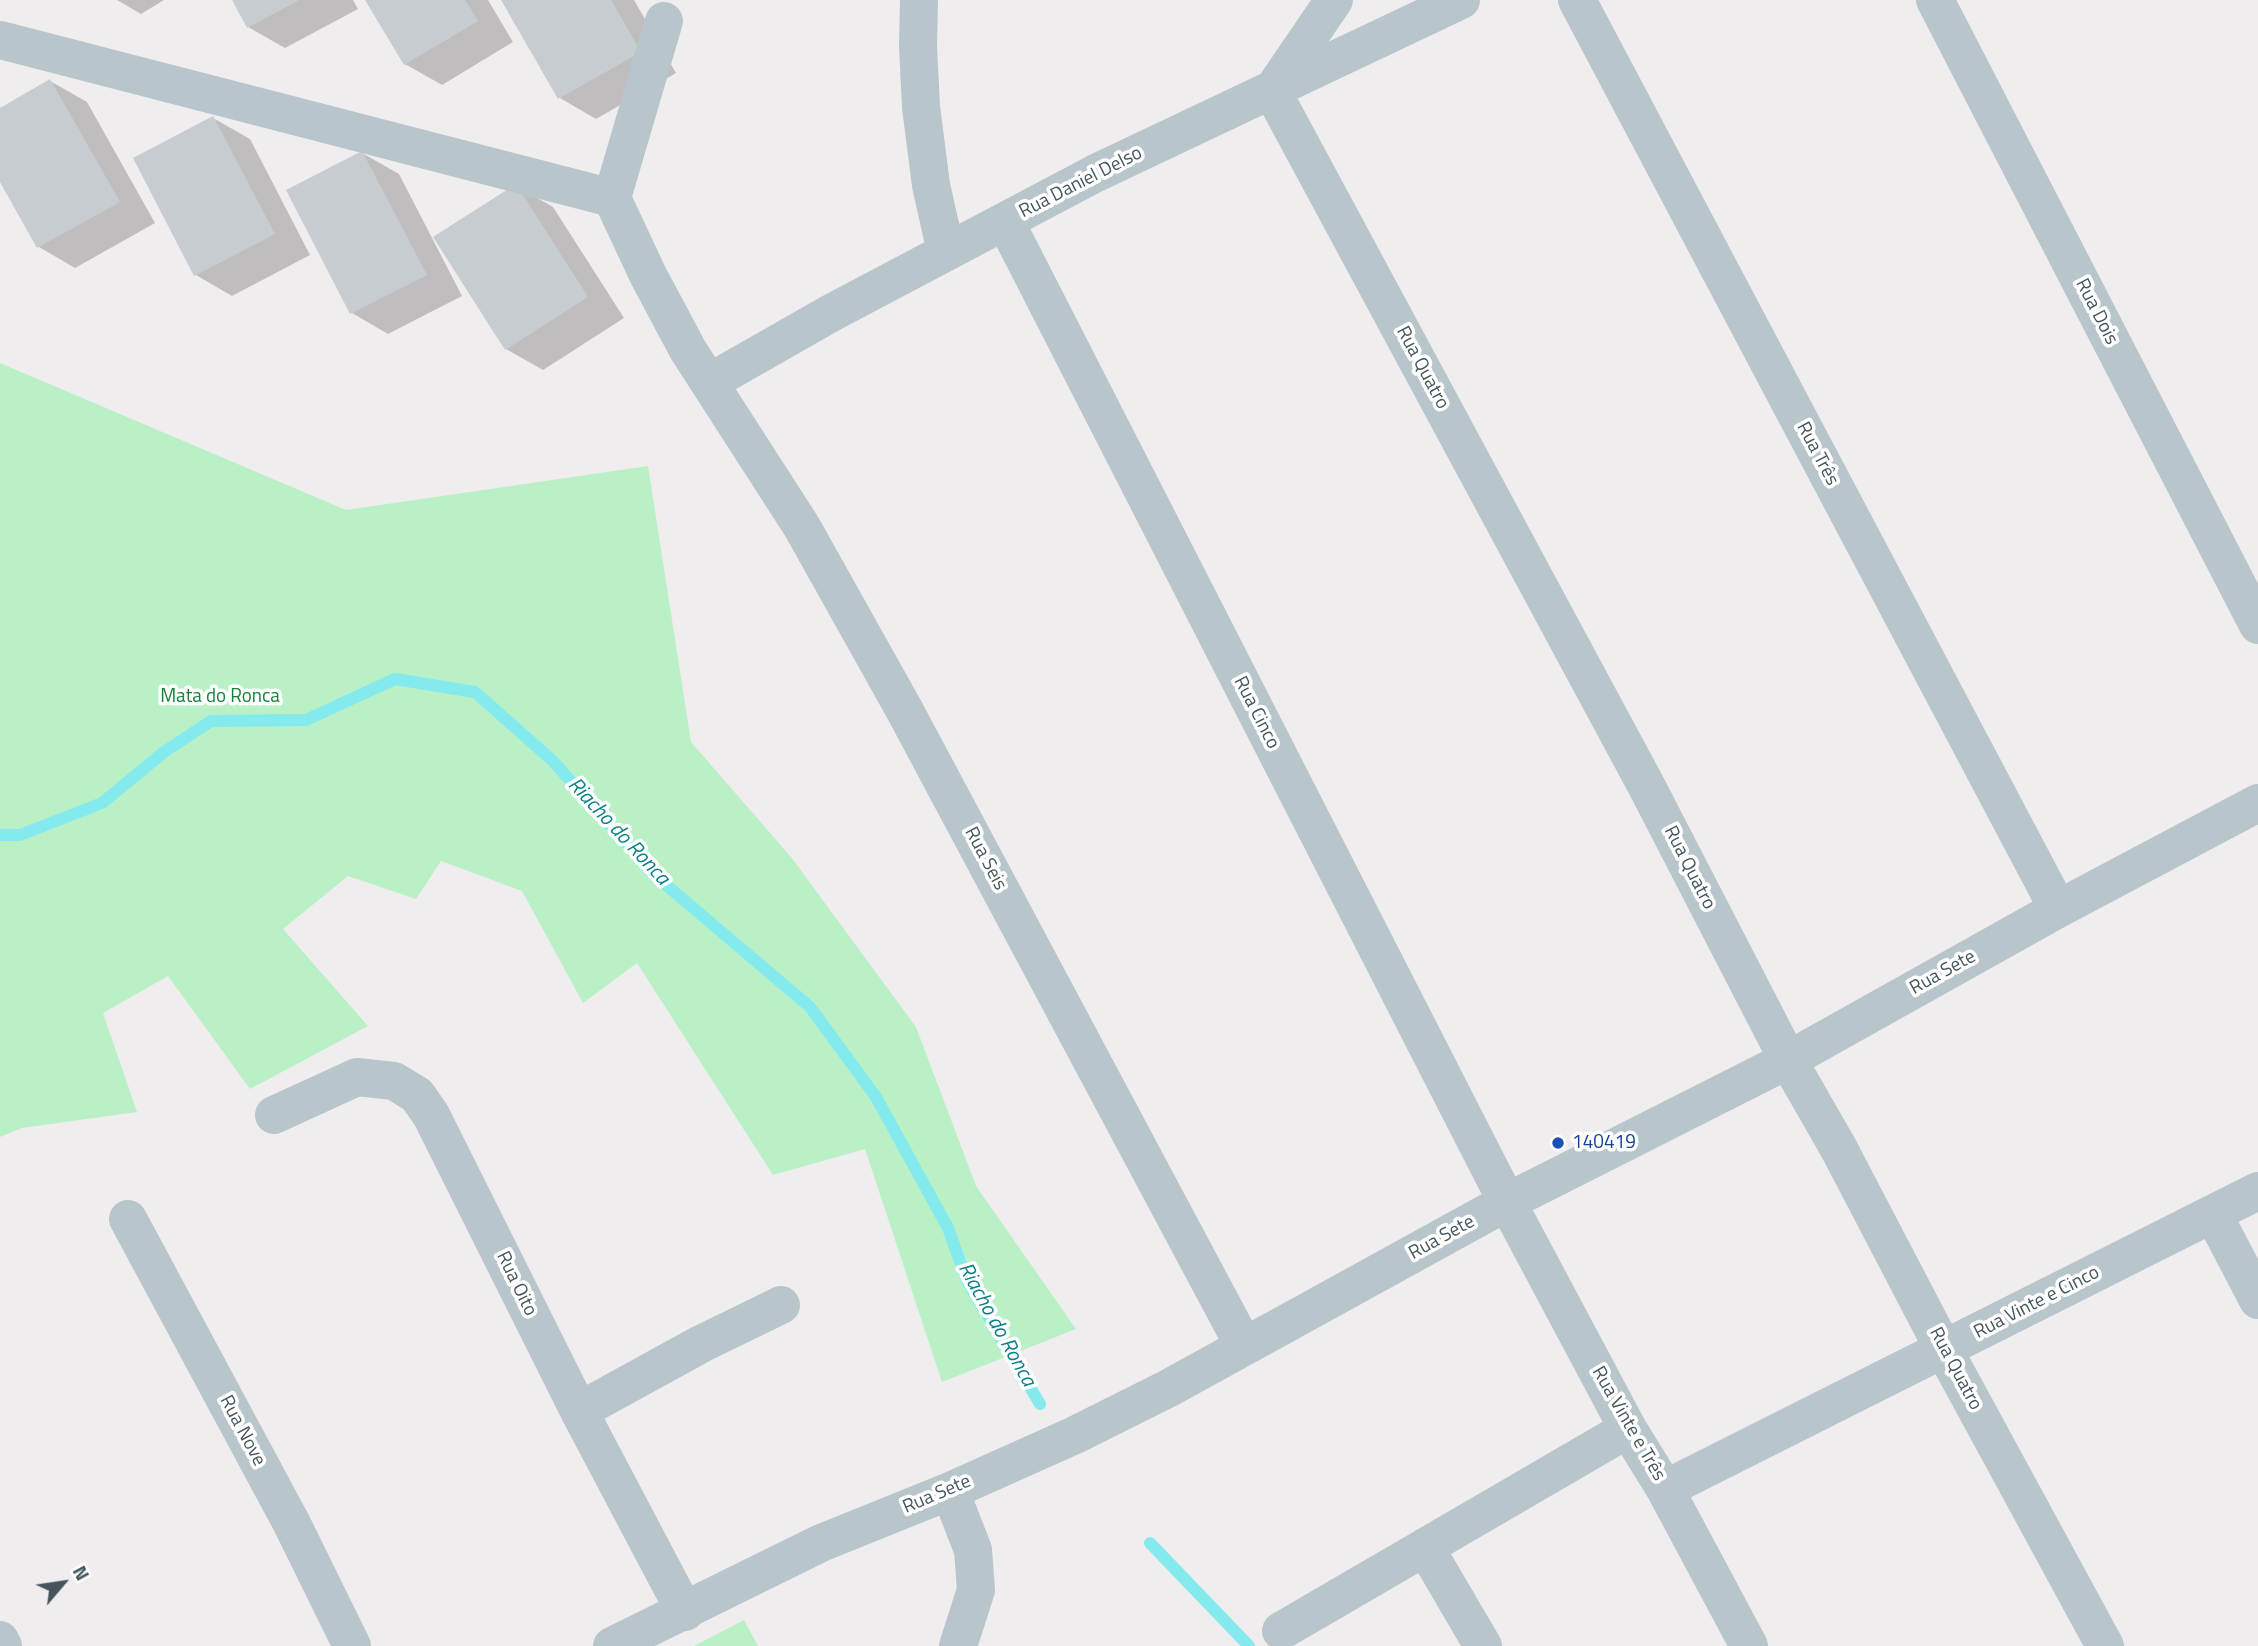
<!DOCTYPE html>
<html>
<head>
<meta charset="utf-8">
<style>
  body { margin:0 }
  #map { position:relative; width:2258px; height:1646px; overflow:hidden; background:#f0edee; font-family:"Titillium Web",sans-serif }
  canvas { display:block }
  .north { position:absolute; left:28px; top:1548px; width:70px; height:70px; -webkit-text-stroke:5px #fff; paint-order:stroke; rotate:61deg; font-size:19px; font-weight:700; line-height:28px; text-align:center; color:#45555b }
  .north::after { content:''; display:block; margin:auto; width:24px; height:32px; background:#45555b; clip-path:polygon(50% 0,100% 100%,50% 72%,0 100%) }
</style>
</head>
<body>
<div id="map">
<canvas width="2258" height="1646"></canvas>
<div class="north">N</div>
</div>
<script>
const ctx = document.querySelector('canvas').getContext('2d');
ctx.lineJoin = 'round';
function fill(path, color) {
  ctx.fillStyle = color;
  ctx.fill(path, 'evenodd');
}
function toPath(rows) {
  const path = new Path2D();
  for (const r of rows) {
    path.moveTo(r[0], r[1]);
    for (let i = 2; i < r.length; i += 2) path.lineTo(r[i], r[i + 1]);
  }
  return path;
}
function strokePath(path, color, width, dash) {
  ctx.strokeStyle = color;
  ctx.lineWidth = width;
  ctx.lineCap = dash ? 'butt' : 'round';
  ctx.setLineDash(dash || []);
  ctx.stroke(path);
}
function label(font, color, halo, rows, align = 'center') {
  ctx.font = font + ' "Titillium Web",sans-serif';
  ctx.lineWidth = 7;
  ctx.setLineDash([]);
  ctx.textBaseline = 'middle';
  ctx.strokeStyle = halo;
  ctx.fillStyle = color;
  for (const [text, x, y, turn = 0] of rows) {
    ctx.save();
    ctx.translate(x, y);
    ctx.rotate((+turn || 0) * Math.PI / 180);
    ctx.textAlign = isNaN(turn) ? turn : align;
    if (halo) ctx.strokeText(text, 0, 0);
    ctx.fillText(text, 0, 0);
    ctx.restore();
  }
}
fill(toPath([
  [0,363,346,510,648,466,691,742,791,857,916,1027,976,1186,1076,1329,942,1382,865,1149,773,1175,637,963,583,1003,522,891,441,861,416,899,348,876,283,929,368,1026,250,1089,168,976,103,1013,137,1112,22,1128,0,1137],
  [744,1620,758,1646,694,1646]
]), '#baf0c6');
fill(toPath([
  [117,0,164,0,141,14],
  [234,0,353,0,358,9,285,48,248,27],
  [367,0,488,0,513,42,442,85,405,64],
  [503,0,634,0,676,73,596,119,560,98],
  [50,81,87,102,155,223,75,268,39,247,0,179,0,110],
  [213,118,250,139,310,255,232,296,196,275],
  [362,153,399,174,462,296,388,334,352,313],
  [516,186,553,207,624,318,543,370,506,349]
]), '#0003');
strokePath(toPath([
  [0,835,20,835,102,803,164,752,211,721,306,720,395,679,475,692,553,761,652,873,810,1007,876,1097,948,1228,967,1281,1040,1404],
  [1150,1543,1249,1646]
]), '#85eaee', 12);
fill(toPath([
  [232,0,299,0,247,28],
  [365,0,465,0,478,21,404,65],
  [501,0,611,0,641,52,558,99],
  [50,79,120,202,37,248,0,182,0,108],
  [213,116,275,234,194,276,133,158],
  [362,151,427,275,350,314,286,190],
  [516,184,588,297,505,350,433,237]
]), '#c7ccd1');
strokePath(toPath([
  [919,0,918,46,921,107,931,185,946,252],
  [1334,0,1272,91,1647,787,1788,1060,1839,1149,1944,1350,2105,1646],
  [1577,0,2058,909],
  [1935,0,2258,625],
  [664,21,612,198,648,275,688,350,802,527,905,711,1244,1346],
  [0,40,612,198],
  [1006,223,1507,1202,1628,1429,1665,1489,1749,1646],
  [710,382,831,313,1096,173,1461,0],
  [274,1115,357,1077,394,1081,417,1095,431,1115,579,1411,685,1612],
  [2213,1214,2258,1300],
  [128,1219,292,1524,352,1646],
  [579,1411,701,1344,781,1305],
  [1665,1489,2258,1191],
  [950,1491,973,1550,976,1590,958,1646],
  [1425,1547,1483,1646],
  [1281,1631,1628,1429],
  [0,1640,3,1646],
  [612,1646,821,1543,950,1491,1075,1435,1169,1388,1507,1202,1788,1060,2058,909,2258,803]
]), '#b8c5cb', 38);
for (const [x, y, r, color] of [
  [1558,1143,7,"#1a4fb4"]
]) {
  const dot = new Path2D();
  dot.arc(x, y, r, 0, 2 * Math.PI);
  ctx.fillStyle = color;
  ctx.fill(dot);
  strokePath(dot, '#fff', 2.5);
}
label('19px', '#45555b', '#fff', [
  ["Rua Daniel Delso",1081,183,-27],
  ["Rua Dois",2096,312,63],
  ["Rua Quatro",1422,368,62],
  ["Rua Três",1817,454,62],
  ["Rua Cinco",1256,713,63],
  ["Rua Seis",985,859,62],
  ["Rua Quatro",1689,868,63],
  ["Rua Sete",1943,973,-29],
  ["Rua Sete",1442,1238,-29],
  ["Rua Oito",516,1284,64],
  ["Rua Vinte e Cinco",2037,1303,-27],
  ["Rua Quatro",1955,1369,62],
  ["Rua Vinte e Três",1628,1424,60],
  ["Rua Nove",242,1431,62],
  ["Rua Sete",937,1495,-23]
]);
label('19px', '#147f38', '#fff', [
  ["Mata do Ronca",220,697]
]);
label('19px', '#164399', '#fff', [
  ["140419",1572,1143]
], 'left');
label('italic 21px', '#0a7f85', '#fff', [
  ["Riacho do Ronca",618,832,47],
  ["Riacho do Ronca",996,1325,61]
]);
</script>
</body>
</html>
